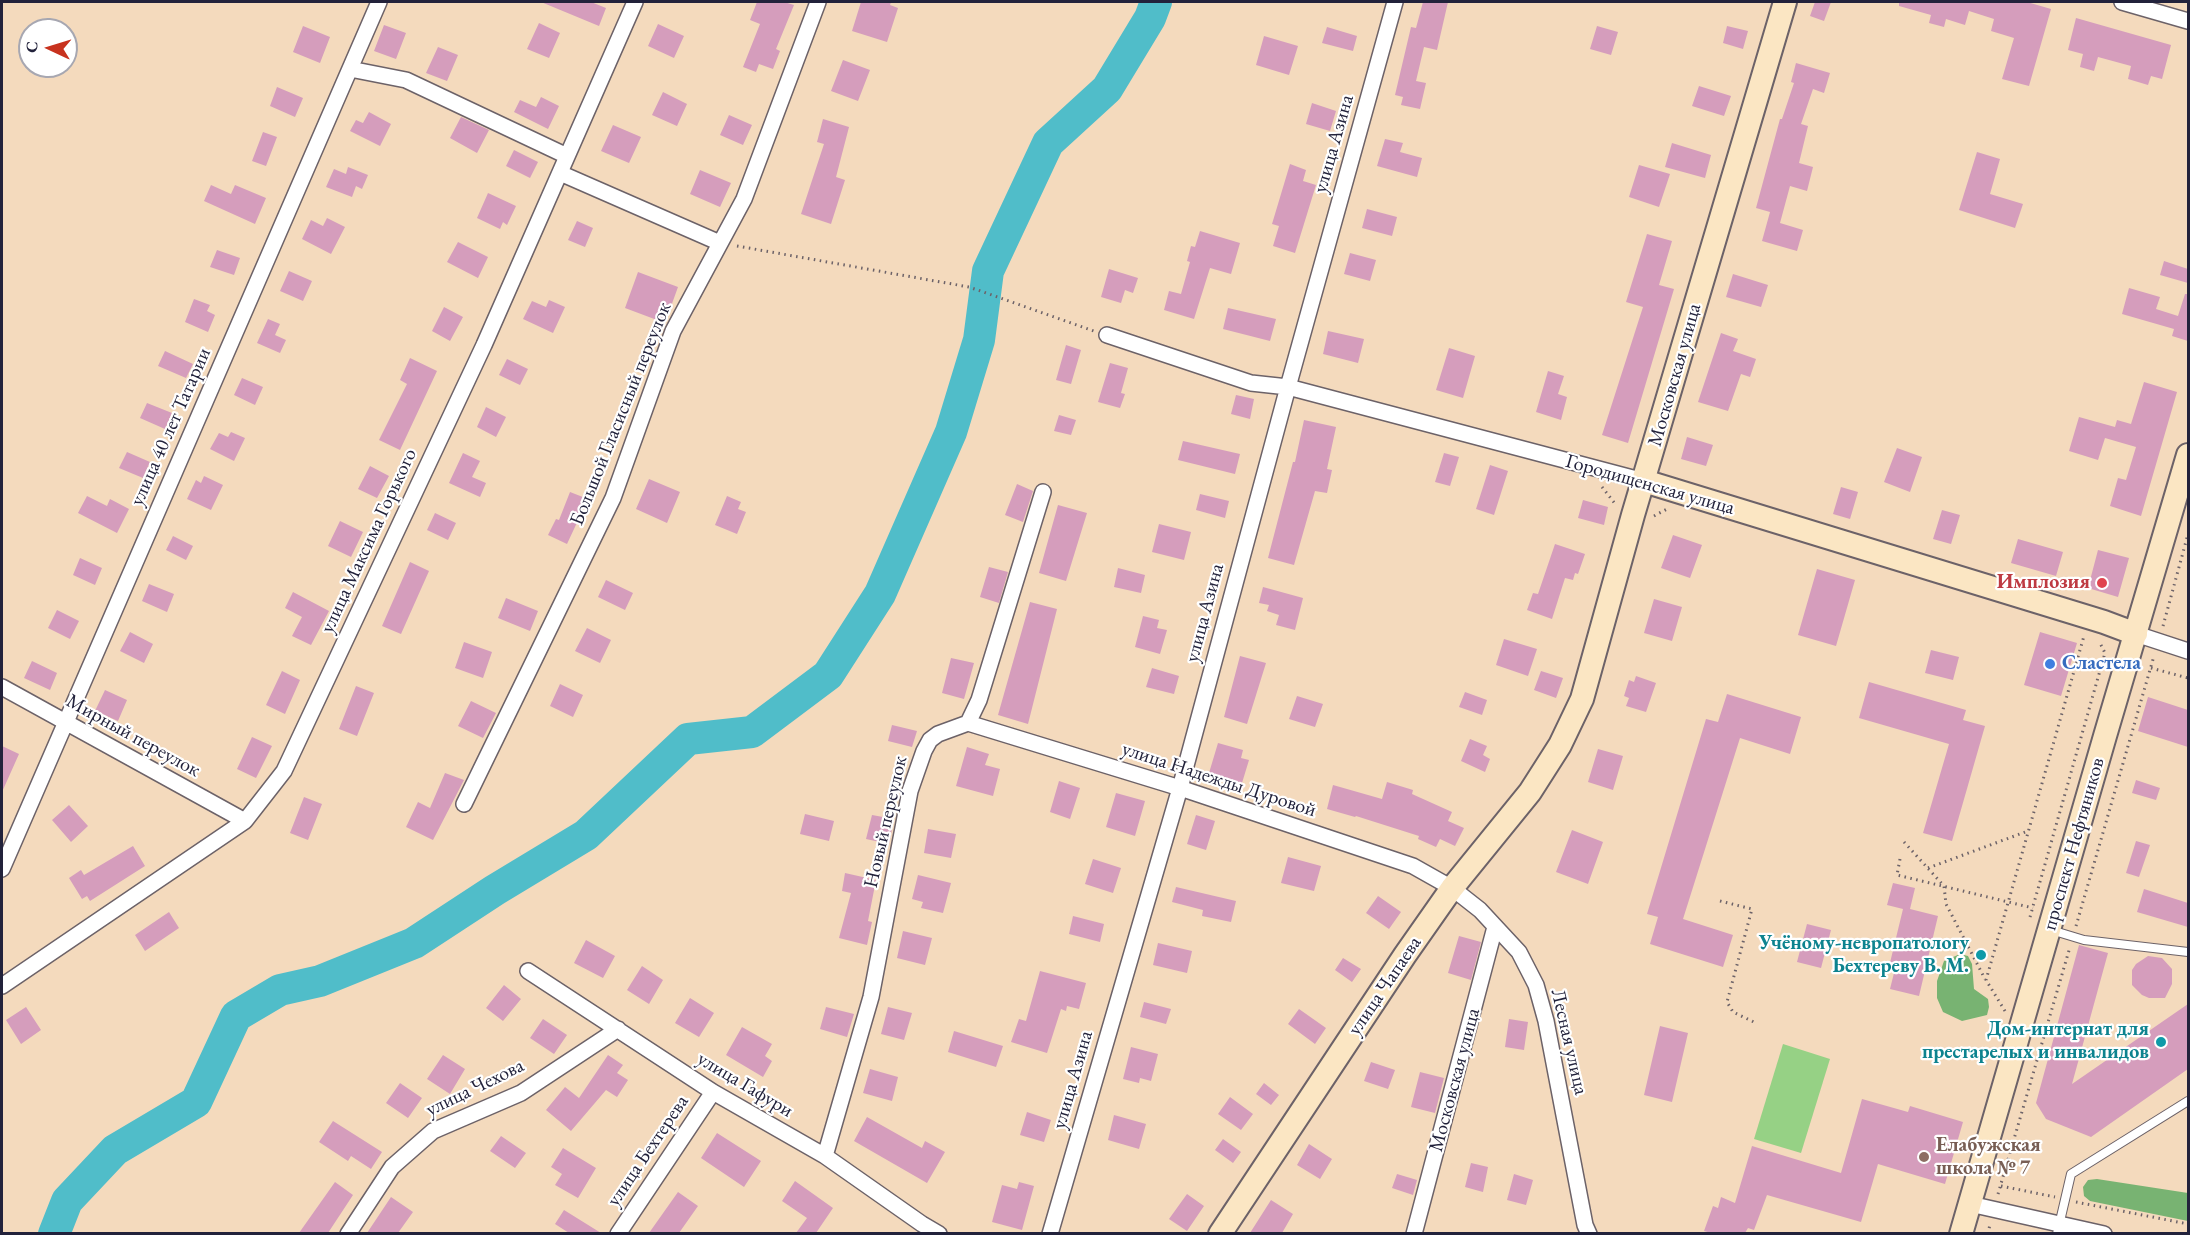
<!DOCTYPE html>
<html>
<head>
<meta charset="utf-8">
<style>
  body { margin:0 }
  #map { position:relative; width:2190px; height:1235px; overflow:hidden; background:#f4dabd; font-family:"EB Garamond",serif }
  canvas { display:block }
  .frame { position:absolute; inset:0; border:3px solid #22223b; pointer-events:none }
  .north { position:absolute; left:18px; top:18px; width:60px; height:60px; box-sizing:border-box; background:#fff; border:2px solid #a7a7b1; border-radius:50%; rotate:274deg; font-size:16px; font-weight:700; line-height:24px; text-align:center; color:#22223b }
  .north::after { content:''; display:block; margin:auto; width:21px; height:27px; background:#c8321e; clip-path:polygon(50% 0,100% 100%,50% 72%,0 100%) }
</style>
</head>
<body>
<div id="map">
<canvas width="2190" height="1235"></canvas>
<div class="frame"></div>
<div class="north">С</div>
</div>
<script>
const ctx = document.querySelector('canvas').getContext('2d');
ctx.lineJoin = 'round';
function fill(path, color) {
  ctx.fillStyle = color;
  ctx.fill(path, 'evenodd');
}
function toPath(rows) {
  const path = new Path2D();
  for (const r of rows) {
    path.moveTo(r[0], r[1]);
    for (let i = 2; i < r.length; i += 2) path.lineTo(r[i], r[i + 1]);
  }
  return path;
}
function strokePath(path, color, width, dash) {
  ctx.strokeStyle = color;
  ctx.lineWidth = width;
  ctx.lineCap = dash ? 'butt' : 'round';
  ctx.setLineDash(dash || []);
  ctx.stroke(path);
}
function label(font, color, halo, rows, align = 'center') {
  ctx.font = font + ' "EB Garamond",serif';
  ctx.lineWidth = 4.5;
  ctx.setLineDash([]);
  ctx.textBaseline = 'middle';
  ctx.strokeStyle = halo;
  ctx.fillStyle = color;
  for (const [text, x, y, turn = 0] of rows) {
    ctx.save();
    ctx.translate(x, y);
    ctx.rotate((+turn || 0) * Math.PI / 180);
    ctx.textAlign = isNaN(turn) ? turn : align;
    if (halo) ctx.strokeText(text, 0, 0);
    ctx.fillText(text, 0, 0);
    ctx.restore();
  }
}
fill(toPath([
  [1783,1044,1830,1059,1801,1153,1754,1139]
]), '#96d185');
fill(toPath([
  [1960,954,1968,956,1972,964,1974,989,1988,999,1989,1007,1987,1015,1962,1021,1943,1012,1937,998,1937,981,1944,961],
  [2097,1179,2188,1193,2188,1221,2090,1201,2084,1196,2083,1187,2088,1180]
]), '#78b372');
strokePath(toPath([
  [54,1234,67,1201,115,1150,196,1102,236,1016,280,990,320,981,414,943,495,890,586,835,688,739,752,732,828,675,880,594,951,432,979,340,988,271,1048,143,1107,89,1150,18,1156,2]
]), '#50bdc9', 32);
fill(toPath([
  [541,2,591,2,606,8,599,26],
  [757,2,784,2,794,5,776,49,780,51,773,69,759,64,756,72,743,67,760,24,750,20],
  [861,2,891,2,890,5,898,8,887,42,852,31],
  [1423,2,1448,2,1437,50,1424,47,1416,81,1426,83,1420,109,1401,105,1403,97,1395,95,1411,27,1416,28],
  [1815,2,1831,2,1824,21,1810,16],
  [1899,2,2027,2,2051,9,2029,86,2002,79,2014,38,1991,31,1994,19,1969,11,1965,25,1946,19,1944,27,1929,23,1931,15,1899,6],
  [2076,18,2171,45,2162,79,2151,76,2148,85,2128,79,2131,66,2098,57,2094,71,2080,67,2083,54,2068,50],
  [539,23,560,33,549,58,527,49],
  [658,24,684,36,674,58,648,46],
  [384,25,406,33,396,59,374,51],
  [303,26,330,37,320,63,293,52],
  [1597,26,1618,32,1611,55,1590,49],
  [1727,26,1748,31,1743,49,1723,43],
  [1327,27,1357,36,1353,51,1322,43],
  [1264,36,1298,46,1289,75,1256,65],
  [438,47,458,55,447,81,426,73],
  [843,60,870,70,858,101,831,91],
  [1796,63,1830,73,1824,93,1813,89,1801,124,1808,126,1799,163,1813,167,1807,191,1790,186,1780,223,1803,230,1797,251,1762,241,1770,212,1756,208,1780,119,1782,119,1794,83,1791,82],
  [1699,86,1731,96,1724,116,1692,106],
  [277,87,303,98,295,117,270,106],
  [663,92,687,104,677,126,652,115],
  [541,97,559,106,548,129,514,112,520,100,536,107],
  [1312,103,1336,111,1330,131,1306,124],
  [369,112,391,124,380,146,350,131,356,120,363,123],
  [729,115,752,125,743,145,720,135],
  [461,117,489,130,477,153,450,138],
  [823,119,849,127,836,177,845,180,831,224,801,214,824,144,817,142],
  [613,125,641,137,629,163,601,151],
  [263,132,277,137,266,166,252,161],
  [1385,139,1403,143,1400,152,1422,158,1417,177,1377,166],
  [1672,143,1711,155,1705,178,1665,167],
  [514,150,538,162,530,178,506,166],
  [1977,152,2000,159,1990,194,2023,204,2015,228,1959,210],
  [1290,164,1306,170,1303,181,1316,185,1295,253,1273,246,1279,226,1272,224],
  [1639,165,1670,174,1659,207,1629,197],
  [348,167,368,175,362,189,356,186,352,197,326,187,334,169,346,174],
  [700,170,731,183,720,207,690,194],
  [211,185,231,194,235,185,266,198,255,224,204,201],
  [488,193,516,206,507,225,503,222,500,229,477,218],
  [1367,209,1397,217,1392,236,1362,228],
  [327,218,345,227,331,254,302,239,311,220,323,226],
  [577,221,593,228,585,247,568,240],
  [1200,231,1240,243,1231,274,1210,268,1194,319,1164,310,1169,291,1181,294,1190,262,1187,261,1191,246,1195,247],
  [1647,234,1672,241,1659,285,1674,289,1628,443,1602,435,1643,307,1626,302],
  [458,242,488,257,478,278,447,262],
  [217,250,240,258,234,275,210,267],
  [1350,253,1376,260,1370,281,1344,274],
  [2164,261,2188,269,2188,283,2160,275],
  [1109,269,1138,278,1133,293,1125,290,1121,303,1101,297],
  [289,271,312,281,303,301,280,291],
  [638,272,678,287,665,323,625,308],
  [1733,274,1768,285,1761,307,1726,297],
  [2129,288,2160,297,2156,309,2178,316,2185,294,2188,294,2188,341,2172,336,2174,329,2122,314],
  [194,299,210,305,207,311,215,315,208,332,185,322],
  [549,300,565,307,553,333,523,319,532,301,546,307],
  [444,307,463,317,450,341,432,331],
  [1228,308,1276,319,1270,341,1223,329],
  [268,319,280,324,275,335,286,340,280,353,257,343],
  [1328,331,1364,339,1358,363,1323,354],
  [1721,333,1738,339,1733,351,1756,359,1750,377,1741,374,1728,411,1698,402],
  [1066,345,1081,350,1071,384,1056,380],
  [1449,348,1475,356,1463,398,1436,390],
  [165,351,193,364,186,378,158,366],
  [410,358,437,371,400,450,379,440,407,384,400,380],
  [507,359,528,369,520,385,499,375],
  [1110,363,1128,368,1121,393,1125,394,1120,408,1098,402],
  [1548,371,1564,376,1558,394,1567,397,1561,420,1536,412],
  [242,378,263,387,255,405,234,395],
  [2144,382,2177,392,2141,516,2110,506,2118,478,2126,480,2136,447,2105,438,2098,460,2069,451,2079,417,2115,427,2117,420,2131,424],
  [1236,395,1254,399,1250,419,1231,414],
  [147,403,172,413,165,429,140,418],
  [486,407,506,417,496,437,477,427],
  [1059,415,1076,420,1071,435,1054,431],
  [1304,420,1336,427,1327,469,1332,470,1327,493,1315,491,1294,565,1268,558,1293,462,1295,462],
  [231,432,245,438,234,461,210,449,219,433,228,437],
  [1687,437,1713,445,1706,466,1681,459],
  [1183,441,1240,454,1235,474,1178,460],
  [1897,448,1922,457,1910,492,1884,482],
  [127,452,150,462,143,478,119,468],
  [463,453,480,461,472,477,486,483,480,497,449,483],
  [1444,453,1459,457,1450,486,1435,482],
  [1490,465,1508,471,1494,515,1476,509],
  [370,466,389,476,377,498,358,489],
  [204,476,223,485,211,510,187,499,196,480,201,483],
  [649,479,680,492,667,523,636,509],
  [1017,484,1033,491,1023,522,1005,515],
  [1841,487,1858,492,1850,519,1833,514],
  [570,492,588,499,567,544,548,535,556,519,559,520],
  [1200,494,1229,501,1225,518,1196,510],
  [87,496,107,506,110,499,129,509,117,533,78,513],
  [727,496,741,502,738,509,746,512,737,534,715,525],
  [1583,500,1608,507,1604,525,1578,518],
  [1058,505,1087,513,1066,581,1039,573],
  [1942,510,1960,515,1951,544,1933,539],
  [435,513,456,523,448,540,427,530],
  [340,521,363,532,351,557,328,546],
  [1159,524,1191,532,1184,560,1152,552],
  [1673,535,1702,545,1690,578,1661,568],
  [173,536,193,546,186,560,166,550],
  [2018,539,2063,552,2056,576,2011,563],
  [1555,544,1585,554,1578,574,1575,573,1573,580,1565,578,1552,619,1527,610,1533,593,1538,594],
  [2098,550,2129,558,2118,597,2088,588],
  [80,558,102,568,95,585,73,575],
  [410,562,429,571,401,634,382,626],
  [989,567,1008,572,999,603,980,597],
  [1118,568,1145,575,1141,593,1114,587],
  [1817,569,1855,580,1836,646,1798,635],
  [606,580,633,593,625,610,598,597],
  [149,584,174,594,167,612,142,601],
  [1263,587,1303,598,1295,630,1276,625,1279,615,1267,611,1269,605,1259,603],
  [293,592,329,611,311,645,292,636,302,617,285,608],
  [506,598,538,611,530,631,498,618],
  [1654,599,1682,607,1672,641,1644,633],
  [1030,602,1057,609,1028,724,998,715],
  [57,610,79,621,70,639,48,628],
  [1143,616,1159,620,1157,628,1167,630,1160,654,1135,647],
  [587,628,611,640,600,663,575,651],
  [130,632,153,644,144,663,120,651],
  [2040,632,2077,643,2061,696,2024,685],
  [1504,639,1537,649,1528,676,1496,665],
  [464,642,492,652,483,678,455,668],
  [1931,650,1959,657,1953,680,1925,673],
  [1240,656,1266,663,1247,724,1224,717],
  [951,658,974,663,964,699,942,693],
  [32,661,57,673,50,690,24,678],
  [1152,668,1179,676,1174,694,1146,687],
  [282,671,300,680,285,714,266,705],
  [1541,671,1563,678,1556,698,1534,690],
  [1636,676,1656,683,1646,712,1626,706,1629,698,1624,696,1629,680,1634,682],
  [1869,682,1966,710,1963,720,1985,726,1952,841,1923,833,1949,744,1859,718],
  [560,684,583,695,573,717,550,706],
  [356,686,374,693,357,736,339,729],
  [105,690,127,700,118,721,95,711],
  [1465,692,1487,700,1482,715,1459,707],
  [1727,694,1801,717,1790,754,1740,738,1683,919,1733,935,1723,967,1650,944,1658,917,1647,914,1706,719,1718,722],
  [1297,696,1323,704,1315,727,1289,719],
  [2148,697,2188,710,2188,747,2138,731],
  [471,701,496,713,483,738,458,726],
  [892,725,917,731,912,747,888,741],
  [252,737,272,746,256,778,237,769],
  [1470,739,1487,746,1483,755,1490,759,1485,772,1461,761],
  [1218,743,1243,750,1241,758,1249,760,1242,783,1209,773],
  [2,746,19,754,2,792],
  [967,747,989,754,985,765,1000,769,993,796,956,786],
  [1598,749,1623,756,1613,790,1588,782],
  [445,773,464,780,433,840,406,827,418,802,430,808],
  [2136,780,2160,788,2156,800,2132,793],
  [1059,781,1080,788,1070,819,1050,812],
  [1387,782,1413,790,1412,794,1452,812,1448,821,1464,828,1455,846,1440,839,1436,847,1418,839,1419,836,1356,816,1355,817,1327,809,1333,785,1382,799],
  [1116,793,1145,801,1135,836,1106,827],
  [304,797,322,804,308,840,290,833],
  [69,805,88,826,71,842,52,820],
  [805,814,834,821,829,841,800,834],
  [872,815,894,819,889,844,866,839],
  [1196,815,1215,821,1206,850,1187,844],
  [928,829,956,834,951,858,924,853],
  [1572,830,1603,842,1588,884,1556,872],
  [2136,841,2150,845,2139,877,2126,873],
  [133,846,145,866,90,901,87,896,82,899,69,878,81,870,84,875],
  [1288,857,1321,866,1314,891,1281,883],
  [1093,859,1121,868,1113,893,1085,884],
  [845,873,876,880,868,921,872,922,867,945,839,938,851,893,842,891],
  [918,875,951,883,943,913,921,908,923,902,912,899],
  [1893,883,1915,888,1910,909,1938,916,1919,996,1890,989,1894,973,1888,971,1903,909,1887,905],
  [1176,887,1236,901,1231,922,1202,916,1203,910,1172,902],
  [2144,889,2188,903,2188,927,2137,912],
  [1378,896,1401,912,1389,929,1366,913],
  [169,912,179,928,145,951,135,935],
  [1073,916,1104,924,1100,942,1069,934],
  [1807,924,1831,930,1821,968,1797,962],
  [903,931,932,938,925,965,897,958],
  [1459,936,1481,942,1471,980,1448,973],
  [586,940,615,956,603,978,574,963],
  [1158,943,1192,951,1187,973,1153,965],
  [2079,945,2108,953,2072,1084,2188,1004,2188,1069,2091,1137,2046,1119,2036,1103],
  [2148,956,2162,958,2172,969,2172,984,2165,998,2149,998,2142,995,2132,985,2132,970,2136,964],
  [1343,958,1361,969,1352,982,1335,970],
  [642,966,663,980,649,1004,627,990],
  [1040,971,1086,983,1079,1009,1067,1006,1066,1011,1061,1009,1047,1053,1011,1042,1019,1019,1026,1021],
  [504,985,521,999,503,1021,486,1008],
  [690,998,714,1013,699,1037,675,1023],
  [1144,1002,1171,1009,1166,1024,1140,1017],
  [26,1007,41,1030,21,1044,6,1020],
  [826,1007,854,1014,847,1037,820,1029],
  [888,1007,912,1013,904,1040,881,1034],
  [1299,1009,1326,1028,1315,1044,1288,1024],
  [543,1019,567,1035,554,1054,530,1038],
  [1509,1019,1528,1022,1524,1050,1505,1047],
  [1660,1026,1688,1033,1672,1102,1644,1095],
  [742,1027,772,1044,765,1056,772,1061,763,1077,726,1055],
  [954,1031,1003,1046,996,1067,948,1052],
  [1131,1047,1158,1054,1151,1081,1140,1078,1139,1083,1123,1079],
  [443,1055,465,1069,450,1094,427,1079],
  [608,1055,623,1065,617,1073,628,1080,617,1097,606,1090,571,1131,546,1110,565,1087,579,1098],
  [1371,1062,1395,1070,1388,1089,1364,1081],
  [870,1069,898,1077,892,1101,863,1093],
  [1420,1072,1444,1078,1435,1113,1411,1107],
  [400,1083,422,1098,408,1118,386,1103],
  [1264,1083,1279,1095,1271,1105,1256,1094],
  [1230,1097,1253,1114,1241,1130,1218,1114],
  [1862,1099,1908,1112,1910,1106,1963,1122,1945,1184,1878,1164,1861,1222,1767,1195,1754,1230,1748,1228,1745,1233,1711,1233,1704,1231,1713,1206,1718,1208,1721,1197,1735,1203,1752,1146,1841,1173],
  [1027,1112,1051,1120,1044,1142,1020,1135],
  [1114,1115,1146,1124,1139,1149,1108,1140],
  [867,1117,922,1148,925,1141,945,1152,927,1183,854,1141],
  [333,1121,382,1152,371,1169,351,1156,348,1161,319,1142],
  [717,1133,761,1161,744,1187,701,1158],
  [501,1136,526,1153,515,1168,490,1151],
  [1223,1139,1241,1152,1233,1163,1215,1150],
  [1309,1144,1332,1159,1320,1179,1297,1165],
  [563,1148,596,1168,578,1198,555,1185,562,1174,551,1167],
  [1471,1163,1488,1167,1483,1192,1465,1187],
  [1397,1174,1417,1180,1413,1195,1392,1188],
  [1514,1174,1533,1180,1526,1205,1507,1200],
  [795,1181,833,1208,816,1233,796,1233,807,1218,782,1201],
  [335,1182,353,1195,328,1233,299,1233],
  [1019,1182,1034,1186,1022,1230,992,1222,1002,1185,1017,1189],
  [678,1192,698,1206,679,1233,649,1233],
  [1187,1194,1204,1206,1187,1231,1169,1219],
  [391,1197,413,1212,398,1233,367,1233],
  [1271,1200,1293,1214,1282,1233,1250,1233],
  [564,1210,601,1233,569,1233,555,1224]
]), '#d59dbc');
const lane = toPath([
  [2051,930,2084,940,2188,952],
  [2057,1234,2071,1174,2188,1101]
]);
const street = toPath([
  [2122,2,2188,21],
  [350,69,406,80,567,156],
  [560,173,720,243],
  [1107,335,1251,383,1288,387,1644,481],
  [2136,634,2188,651],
  [2,687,245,821],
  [968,723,1180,788,1413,866,1452,888,1480,910,1519,952,1536,985,1546,1021,1585,1225,1589,1234],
  [464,804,613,498,673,331,744,199,818,2],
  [2,869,379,2],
  [528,971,713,1092,825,1156,922,1224,939,1234],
  [2,986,245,821,284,771,484,345,635,2],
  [825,1156,871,997,910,791,924,751,930,740,938,734,968,723,979,700,1043,492],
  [1970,1204,2104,1234],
  [348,1234,392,1167,433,1131,521,1093,618,1029],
  [618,1234,713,1092],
  [1050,1234,1180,788,1288,387,1395,2],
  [1414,1234,1495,927]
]);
const secondary = toPath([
  [1644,481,2104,622,2136,634],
  [1220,1234,1405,955,1452,888,1530,792,1560,745,1582,699,1633,515,1785,2],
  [1961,1234,2105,736,2188,455]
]);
strokePath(lane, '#6c6268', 10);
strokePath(street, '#6c6268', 18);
strokePath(secondary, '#6c6268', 26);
strokePath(toPath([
  [737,246,969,287,1094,331],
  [1602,487,1616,505],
  [1654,516,1667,509],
  [2163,626,2188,534],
  [2076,663,2101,670],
  [2151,668,2188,678],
  [1904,842,1944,886,1946,904,1985,979],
  [1900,859,1897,875,2033,908],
  [1928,868,2028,831],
  [1720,901,1752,909,1727,1002,1733,1012,1756,1023],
  [2030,917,2105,653,2099,641],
  [2076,926,2154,656],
  [2005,1011,1986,980,2084,636],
  [2001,1186,2055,1197],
  [1998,1194,2070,947],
  [2076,1202,2188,1224],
  [1988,1234,1990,1224]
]), '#6c6268', 3, [1.5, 4.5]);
strokePath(lane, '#fff', 8);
strokePath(street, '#fff', 15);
strokePath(secondary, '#fbe6c3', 22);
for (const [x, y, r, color] of [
  [2102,583,6,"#e0444e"],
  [2050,664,6,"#3f7fe0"],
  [1981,955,6,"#0f9aa8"],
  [2161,1042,6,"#0f9aa8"],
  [1924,1157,6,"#8d6e63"]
]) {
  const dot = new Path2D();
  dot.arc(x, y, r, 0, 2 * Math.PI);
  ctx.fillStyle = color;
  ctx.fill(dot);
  strokePath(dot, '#fff', 2);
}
label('20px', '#22223b', '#fff', [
  ["улица Азина",1334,144,-74],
  ["Московская улица",1675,375,-74],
  ["Большой Гласисный переулок",621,414,-68],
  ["улица 40 лет Татарии",171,427,-66],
  ["Городищенская улица",1650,485,16],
  ["улица Максима Горького",369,541,-65],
  ["улица Азина",1205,613,-75],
  ["Мирный переулок",133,736,29],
  ["улица Надежды Дуровой",1219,780,18],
  ["Новый переулок",886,822,-77],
  ["проспект Нефтяников",2074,844,-74],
  ["улица Чапаева",1385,986,-56],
  ["Лесная улица",1569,1042,77],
  ["улица Азина",1073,1080,-74],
  ["Московская улица",1455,1080,-75],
  ["улица Гафури",745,1085,31],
  ["улица Чехова",475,1088,-26],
  ["улица Бехтерева",648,1151,-56]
]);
label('bold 20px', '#be3a42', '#fff', [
  ["Имплозия",2090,583]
], 'right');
label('bold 20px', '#366cbe', '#fff', [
  ["Сластела",2062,664]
], 'left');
label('bold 20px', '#0d838f', '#fff', [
  ["Учёному-невропатологу",1969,944],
  ["Бехтереву В. М.",1969,967],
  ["Дом-интернат для",2149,1030],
  ["престарелых и инвалидов",2149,1053]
], 'right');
label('bold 20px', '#785e54', '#fff', [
  ["Елабужская",1936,1146],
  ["школа № 7",1936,1169]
], 'left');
</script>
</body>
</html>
